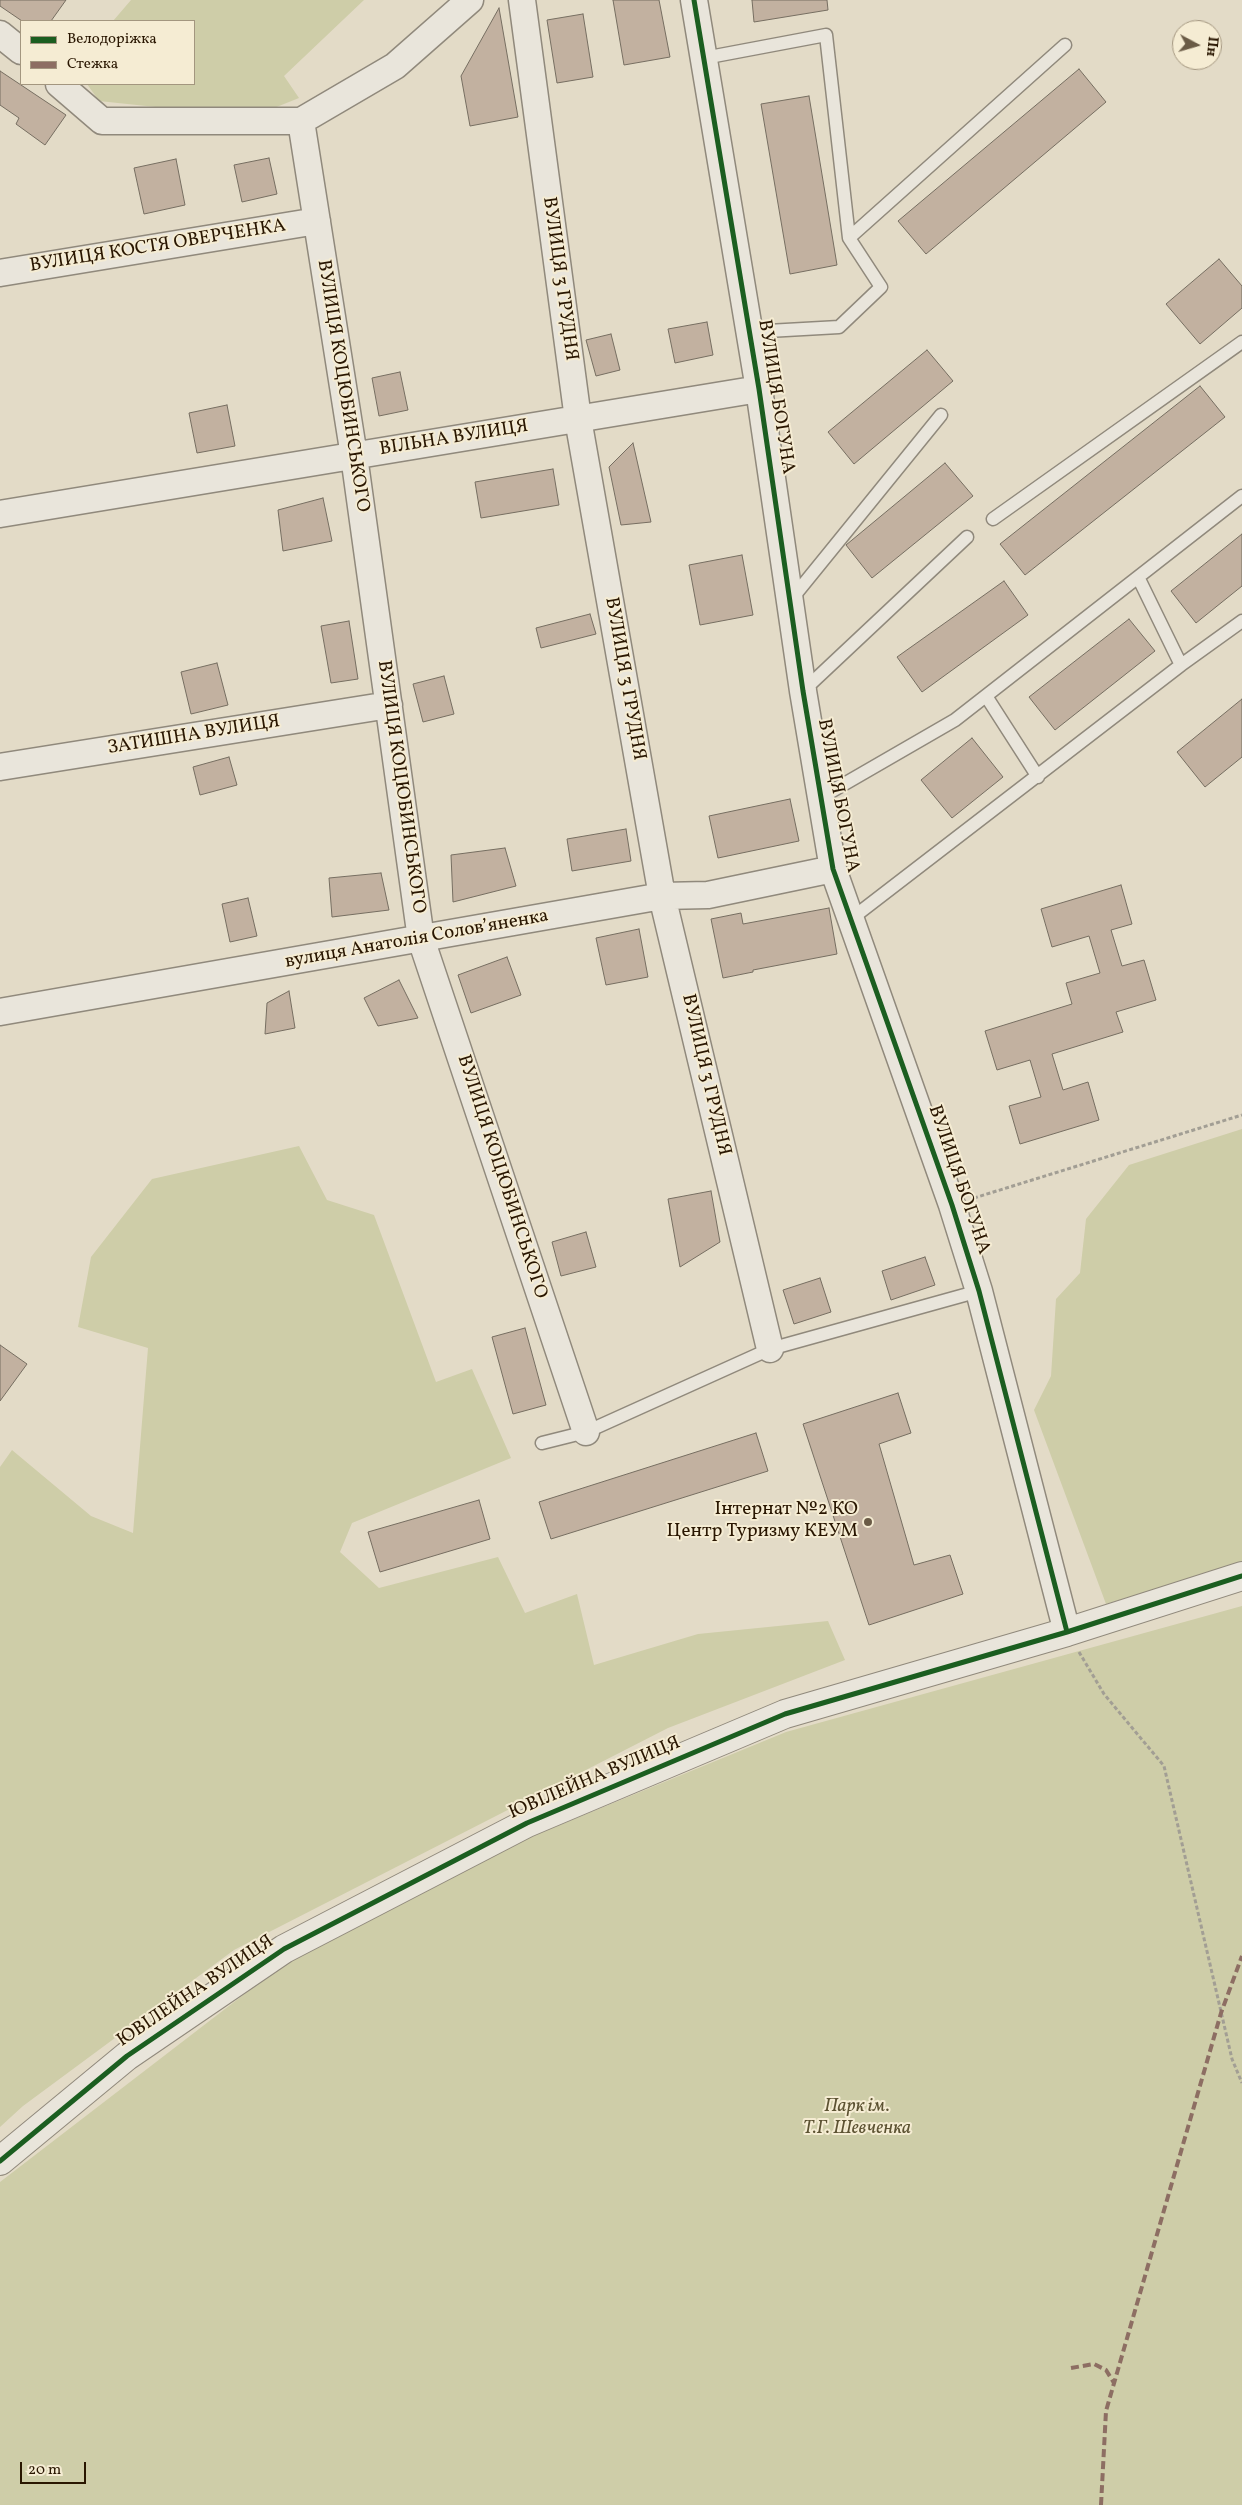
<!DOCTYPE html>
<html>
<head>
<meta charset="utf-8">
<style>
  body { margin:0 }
  #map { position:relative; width:1242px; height:2505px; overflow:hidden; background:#e3dbc7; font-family:Vollkorn,serif }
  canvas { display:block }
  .legend { position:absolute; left:20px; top:20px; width:175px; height:65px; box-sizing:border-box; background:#f5ecd3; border:1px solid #a3967f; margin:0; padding:6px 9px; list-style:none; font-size:15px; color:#291601 }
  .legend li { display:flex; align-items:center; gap:10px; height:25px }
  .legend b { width:25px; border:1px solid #a3967f }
  .north { position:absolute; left:1172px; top:20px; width:50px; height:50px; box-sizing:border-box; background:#f5ecd3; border:1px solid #a3967f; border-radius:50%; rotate:96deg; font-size:14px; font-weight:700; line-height:20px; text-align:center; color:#291601 }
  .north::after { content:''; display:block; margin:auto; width:18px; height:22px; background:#6a5b46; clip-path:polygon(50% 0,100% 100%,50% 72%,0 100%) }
  .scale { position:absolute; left:20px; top:2462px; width:66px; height:22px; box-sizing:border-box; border:2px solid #291601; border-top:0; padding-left:6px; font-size:15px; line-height:18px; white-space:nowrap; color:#291601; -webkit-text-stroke:4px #f5ecd3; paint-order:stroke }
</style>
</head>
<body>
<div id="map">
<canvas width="1242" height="2505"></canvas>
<ul class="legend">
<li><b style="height:6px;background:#1b5e20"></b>Велодоріжка</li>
<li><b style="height:6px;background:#8d6e63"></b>Стежка</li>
</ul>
<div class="north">Пн</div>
<div class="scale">20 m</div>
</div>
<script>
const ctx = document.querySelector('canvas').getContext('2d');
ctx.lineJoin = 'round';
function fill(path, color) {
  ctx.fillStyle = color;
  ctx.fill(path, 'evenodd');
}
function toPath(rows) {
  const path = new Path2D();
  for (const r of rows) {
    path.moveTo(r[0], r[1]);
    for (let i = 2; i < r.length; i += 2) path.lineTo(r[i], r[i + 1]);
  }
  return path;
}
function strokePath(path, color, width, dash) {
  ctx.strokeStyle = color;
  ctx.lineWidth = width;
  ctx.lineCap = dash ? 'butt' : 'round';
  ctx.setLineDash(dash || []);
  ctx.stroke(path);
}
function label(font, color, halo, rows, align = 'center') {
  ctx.font = font + ' Vollkorn,serif';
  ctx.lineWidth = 4;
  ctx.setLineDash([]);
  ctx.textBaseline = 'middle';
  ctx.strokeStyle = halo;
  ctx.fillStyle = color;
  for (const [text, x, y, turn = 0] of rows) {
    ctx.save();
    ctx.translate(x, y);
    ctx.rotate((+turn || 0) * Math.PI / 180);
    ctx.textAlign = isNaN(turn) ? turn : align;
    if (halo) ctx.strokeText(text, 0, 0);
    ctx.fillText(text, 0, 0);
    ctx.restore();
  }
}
fill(toPath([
  [131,0,364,0,284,76,299,98,274,108,175,109,99,101,87,84,194,84,194,21,113,21],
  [1242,1129,1242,1563,1106,1604,1034,1410,1051,1376,1056,1299,1080,1273,1086,1219,1129,1165],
  [299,1146,327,1200,374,1215,436,1382,472,1369,511,1458,352,1523,340,1552,379,1588,498,1557,525,1613,577,1594,594,1665,698,1634,828,1621,845,1660,668,1728,234,1950,23,2106,0,2127,0,1467,12,1450,91,1516,133,1533,148,1348,78,1327,91,1257,152,1179],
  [1242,1606,1242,2505,0,2505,0,2182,277,1969,494,1852,786,1732]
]), '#cecda8');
const building = toPath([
  [0,0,66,0,51,21,22,21,0,6,0,0],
  [613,0,659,0,670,57,624,65,613,0],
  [752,0,827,0,828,10,754,22,752,0],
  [499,8,518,117,470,126,461,76,499,8],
  [583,14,593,77,557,83,547,20,583,14],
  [1079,69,1106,102,926,254,898,221,1079,69],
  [0,71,66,115,45,145,16,124,19,118,0,105,0,71],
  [809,96,837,265,790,274,761,104,809,96],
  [269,158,277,194,242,202,234,165,269,158],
  [176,159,185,205,144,214,134,168,176,159],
  [1219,259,1242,286,1242,308,1200,344,1166,304,1219,259],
  [707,322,713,355,675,363,668,329,707,322],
  [611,334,620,370,596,376,586,340,611,334],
  [927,350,953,381,854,464,828,432,927,350],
  [400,372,408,410,379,416,372,378,400,372],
  [1200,386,1225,417,1025,575,1000,544,1200,386],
  [227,405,235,446,197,453,189,413,227,405],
  [633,443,651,522,621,525,609,467,633,443],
  [945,463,973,496,872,578,846,545,945,463],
  [553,469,559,505,481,518,475,482,553,469],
  [323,498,332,541,283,551,278,510,323,498],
  [1242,534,1242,586,1196,623,1171,591,1242,534],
  [742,555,753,615,700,625,689,565,742,555],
  [1004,581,1028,615,922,692,897,657,1004,581],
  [590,614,596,634,541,648,536,628,590,614],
  [1129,619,1155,651,1055,730,1029,697,1129,619],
  [349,621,358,679,331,683,321,626,349,621],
  [217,663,228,705,191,714,181,672,217,663],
  [444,676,454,714,423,722,413,684,444,676],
  [1242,699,1242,757,1205,787,1177,752,1242,699],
  [972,738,1003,777,952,818,921,780,972,738],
  [229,757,237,785,200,795,193,767,229,757],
  [790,799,799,841,718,858,709,816,790,799],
  [626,829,631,861,572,871,567,839,626,829],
  [505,848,516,886,453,902,451,855,505,848],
  [381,873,389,910,332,917,329,878,381,873],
  [1121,885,1132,924,1111,930,1122,966,1144,960,1156,1000,1116,1012,1123,1032,1052,1054,1063,1090,1088,1082,1099,1120,1020,1144,1009,1106,1041,1097,1030,1060,997,1070,985,1031,1072,1004,1066,983,1100,973,1089,936,1052,947,1041,909,1121,885],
  [248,898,257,936,230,942,222,904,248,898],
  [829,908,837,954,753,970,753,972,723,978,711,919,741,913,743,924,829,908],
  [639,929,648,977,606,985,596,938,639,929],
  [507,957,521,995,471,1013,458,975,507,957],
  [399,980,418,1018,378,1026,364,998,399,980],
  [289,991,295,1028,265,1034,267,1003,289,991],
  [711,1191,720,1242,680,1267,668,1199,711,1191],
  [586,1232,596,1267,561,1276,552,1242,586,1232],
  [925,1257,935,1285,891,1300,882,1271,925,1257],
  [820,1278,831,1312,794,1324,783,1290,820,1278],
  [525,1328,546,1405,513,1414,492,1337,525,1328],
  [0,1345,27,1364,0,1401,0,1345],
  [898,1393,911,1433,879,1444,914,1565,950,1555,963,1594,869,1625,803,1424,898,1393],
  [756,1433,768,1471,551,1539,539,1502,756,1433],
  [479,1500,490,1539,380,1572,368,1532,479,1500]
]);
fill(building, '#c2b1a0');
strokePath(building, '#766e61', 1);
const service = toPath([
  [704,58,826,35,849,238,881,287,839,327,750,332],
  [849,238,1065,45],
  [993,519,1242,342],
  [1139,579,1181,665],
  [790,601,941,415],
  [803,691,967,537],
  [986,696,1038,777],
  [820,798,955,720,1242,496],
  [851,919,1181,665,1242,621],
  [542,1443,586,1432,770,1349,979,1291]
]);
const minor = toPath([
  [522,0,578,419,662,896,770,1349],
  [694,0,759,389,803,691,833,869,952,1205,979,1291,1067,1632],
  [0,34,21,51],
  [59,84,102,121,301,121,395,66,470,0],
  [301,121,354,456,421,939,586,1432],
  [0,273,317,221],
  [0,514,759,389],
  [0,767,389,705],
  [0,1012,662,896,708,895,833,869]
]);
const tertiary = toPath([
  [0,2161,127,2056,284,1949,527,1823,785,1714,1067,1632,1242,1576]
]);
strokePath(service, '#90897c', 15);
strokePath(minor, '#90897c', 29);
strokePath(tertiary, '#90897c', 30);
strokePath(toPath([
  [974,1198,1242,1115],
  [1079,1652,1104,1694,1164,1766,1232,2059,1242,2083]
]), '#a29e94', 3, [4, 2.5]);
strokePath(service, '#e9e5db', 12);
strokePath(minor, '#e9e5db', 26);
strokePath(tertiary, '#e9e5db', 28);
strokePath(toPath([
  [1071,2368,1094,2364,1106,2370,1114,2383],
  [1101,2505,1106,2411,1221,2013,1242,1956]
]), '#8d6e63', 4, [8, 4]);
strokePath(toPath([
  [694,0,759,389,803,691,833,869,952,1205,979,1291,1067,1632],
  [0,2161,127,2056,284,1949,527,1823,785,1714,1067,1632,1242,1576]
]), '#1b5e20', 5);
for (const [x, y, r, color] of [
  [868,1522,5,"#6a5b46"]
]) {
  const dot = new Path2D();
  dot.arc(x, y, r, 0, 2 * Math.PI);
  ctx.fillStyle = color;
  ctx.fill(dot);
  strokePath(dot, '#f5ecd3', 2);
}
label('19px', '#291601', '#f5ecd3', [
  ["ВУЛИЦЯ КОСТЯ ОВЕРЧЕНКА",158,247,-9],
  ["ВУЛИЦЯ 3 ГРУДНЯ",559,279,82],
  ["ВУЛИЦЯ КОЦЮБИНСЬКОГО",342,386,81],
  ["ВУЛИЦЯ БОГУНА",775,397,81],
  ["ВІЛЬНА ВУЛИЦЯ",454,439,-9],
  ["ВУЛИЦЯ 3 ГРУДНЯ",624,679,80],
  ["ЗАТИШНА ВУЛИЦЯ",194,736,-9],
  ["ВУЛИЦЯ КОЦЮБИНСЬКОГО",400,787,82],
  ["ВУЛИЦЯ БОГУНА",837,796,79],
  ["вулиця Анатолія Соловʼяненка",417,940,-10],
  ["ВУЛИЦЯ 3 ГРУДНЯ",705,1075,77],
  ["ВУЛИЦЯ КОЦЮБИНСЬКОГО",501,1177,72],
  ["ВУЛИЦЯ БОГУНА",958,1180,71],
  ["ЮВІЛЕЙНА ВУЛИЦЯ",595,1779,-23],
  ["ЮВІЛЕЙНА ВУЛИЦЯ",196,1992,-34]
]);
label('19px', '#291601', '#f5ecd3', [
  ["Інтернат №2 КО",858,1511],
  ["Центр Туризму КЕУМ",858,1533]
], 'right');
label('italic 19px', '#5c5232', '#f5ecd3', [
  ["Парк ім.",857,2108],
  ["Т.Г. Шевченка",857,2130]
]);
</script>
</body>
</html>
